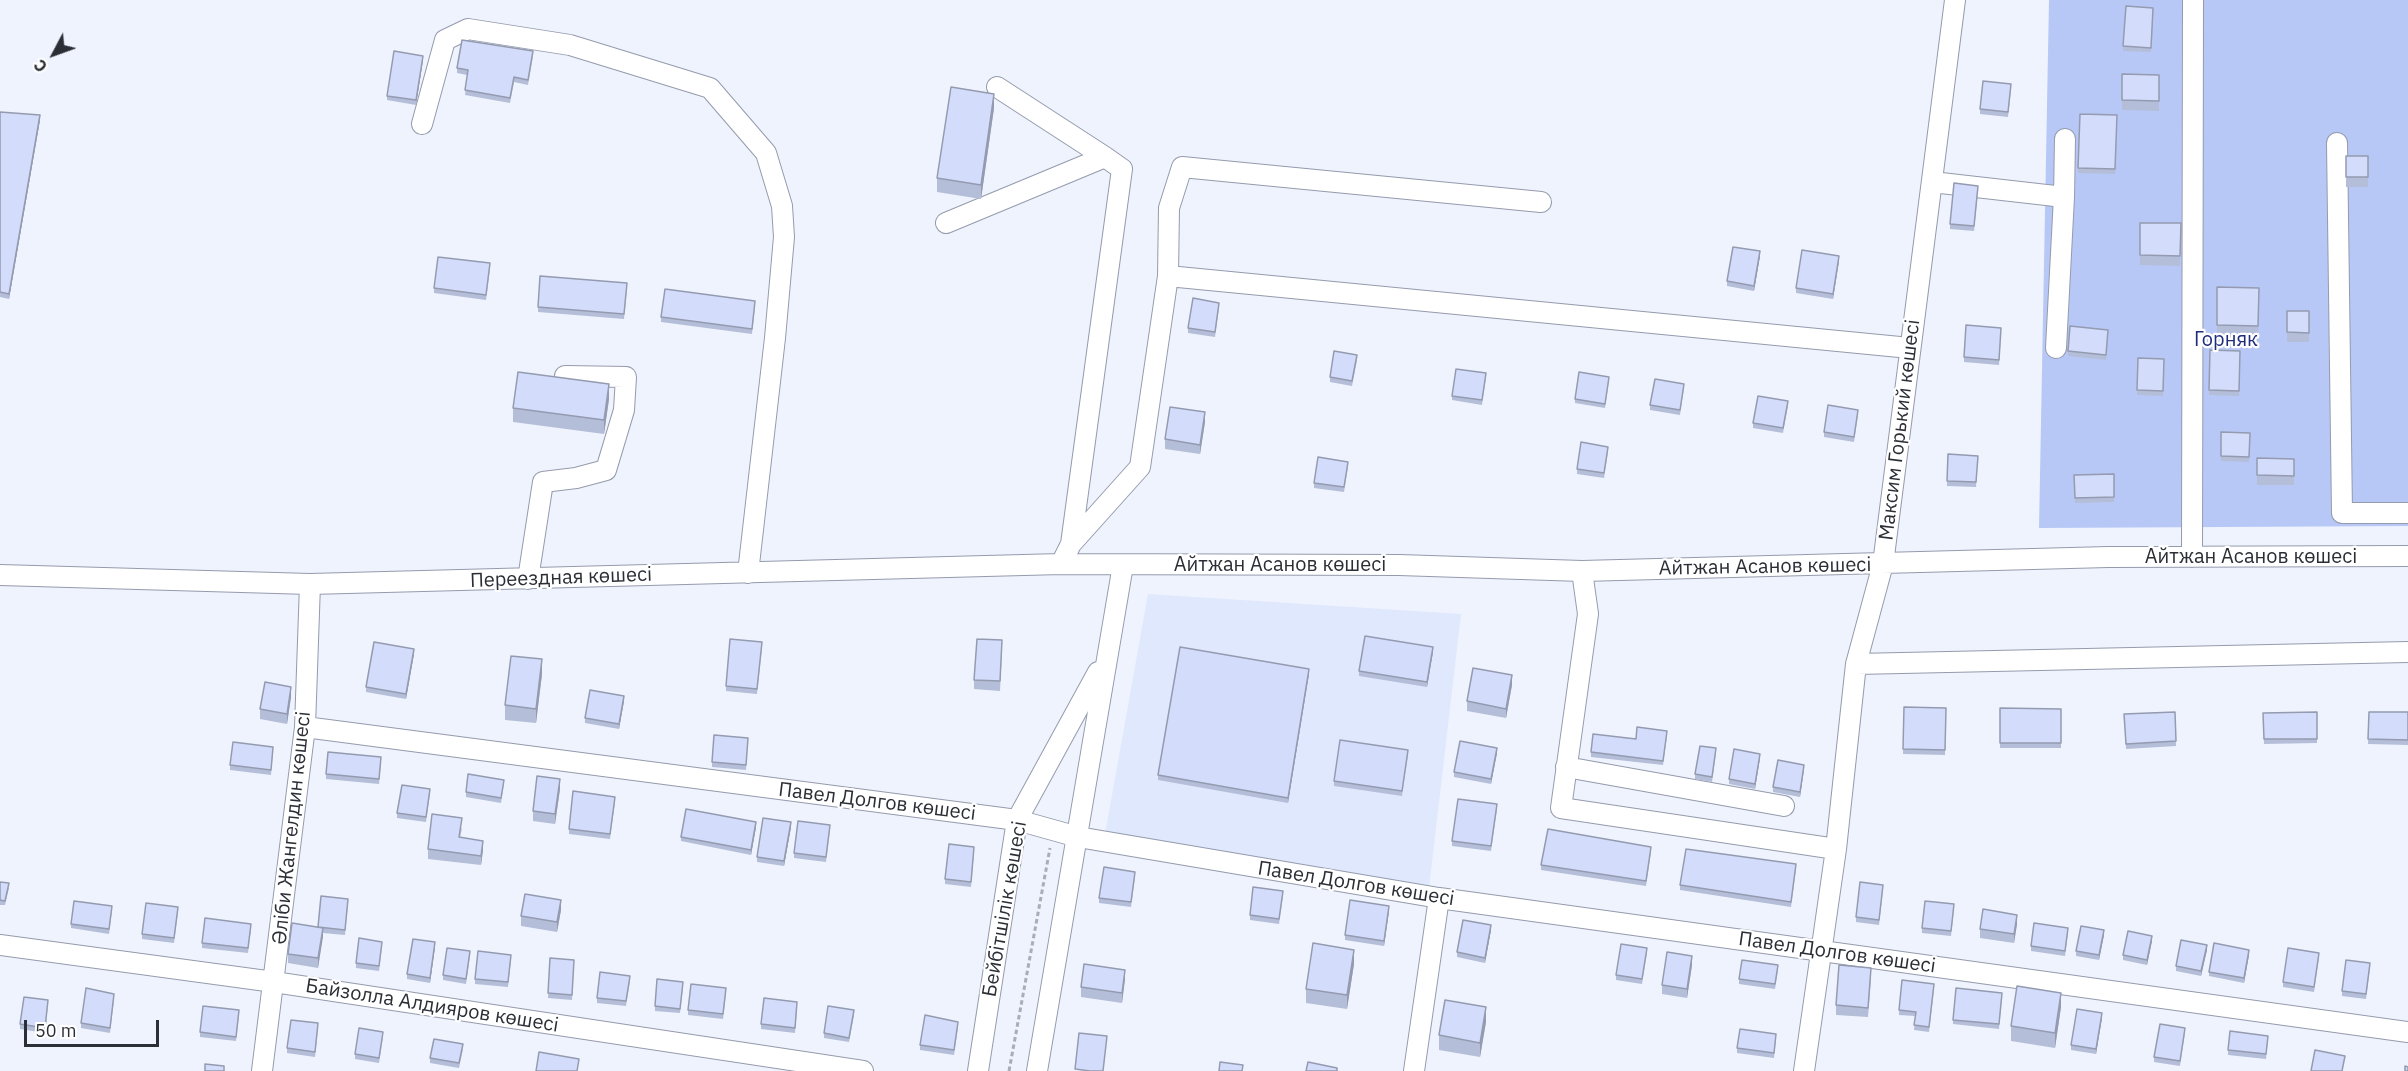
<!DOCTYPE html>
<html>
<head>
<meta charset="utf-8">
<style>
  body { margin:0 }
  #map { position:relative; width:2408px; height:1071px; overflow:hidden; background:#eff3fe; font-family:"IBM Plex Sans",sans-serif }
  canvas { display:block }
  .north { position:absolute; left:24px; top:24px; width:60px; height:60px; -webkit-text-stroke:4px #fff; paint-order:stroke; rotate:229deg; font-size:16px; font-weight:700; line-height:24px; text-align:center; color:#2b2e35 }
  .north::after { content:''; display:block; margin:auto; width:21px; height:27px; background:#2b2e35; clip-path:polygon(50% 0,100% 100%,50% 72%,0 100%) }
  .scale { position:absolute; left:24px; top:1020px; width:135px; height:27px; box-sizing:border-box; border:3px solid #2b2e35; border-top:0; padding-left:8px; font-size:18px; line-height:21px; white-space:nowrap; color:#2b2e35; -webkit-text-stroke:4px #fff; paint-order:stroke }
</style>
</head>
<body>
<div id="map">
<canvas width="2408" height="1071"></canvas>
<div class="north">С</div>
<div class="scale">50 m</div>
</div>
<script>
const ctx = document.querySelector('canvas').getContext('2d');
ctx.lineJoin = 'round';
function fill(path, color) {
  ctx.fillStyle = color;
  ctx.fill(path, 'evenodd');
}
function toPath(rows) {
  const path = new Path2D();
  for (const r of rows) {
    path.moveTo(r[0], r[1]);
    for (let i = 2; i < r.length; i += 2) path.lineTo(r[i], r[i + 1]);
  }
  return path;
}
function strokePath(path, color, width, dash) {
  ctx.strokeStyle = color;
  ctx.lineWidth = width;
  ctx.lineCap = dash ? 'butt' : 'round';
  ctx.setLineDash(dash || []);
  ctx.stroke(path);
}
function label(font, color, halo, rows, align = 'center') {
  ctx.font = font + ' "IBM Plex Sans",sans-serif';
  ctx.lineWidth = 4.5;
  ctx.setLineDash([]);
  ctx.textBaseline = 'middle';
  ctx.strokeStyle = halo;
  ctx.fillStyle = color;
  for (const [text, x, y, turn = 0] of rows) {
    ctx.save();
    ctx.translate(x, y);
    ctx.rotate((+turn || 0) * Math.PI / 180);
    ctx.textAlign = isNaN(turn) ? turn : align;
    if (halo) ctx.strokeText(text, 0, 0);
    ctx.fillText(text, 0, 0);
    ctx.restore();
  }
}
fill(toPath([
  [1148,594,1461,614,1429,888,1105,834]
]), '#e0e8fd');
fill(toPath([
  [2049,0,2408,0,2408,526,2039,528]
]), '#b8c8f6');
const minor = toPath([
  [997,87,1105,157],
  [422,124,445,40,468,29,570,45,710,88,766,153,782,206,784,237,775,338,748,573],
  [2337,143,2342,513,2408,513],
  [1932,182,2064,197,2056,348],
  [2064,197,2065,139],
  [946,223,1105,157,1122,169,1071,544],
  [1168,276,1169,208,1182,167,1541,202],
  [2192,557,2193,0],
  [1061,564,1071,544,1140,467,1168,276,1910,348],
  [1582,571,1588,614,1561,808,1836,849],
  [0,575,310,584,1061,564,1399,565,1582,571,2108,557,2408,556],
  [528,579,543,482,576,478,606,470,624,410,626,377,565,376],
  [1856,664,2408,652],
  [305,727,1017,820,1078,837,1439,898,2408,1032],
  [1566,767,1784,806],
  [0,945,274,982,863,1071],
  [262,1071,305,727,310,584],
  [978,1071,1017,820,1098,672],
  [1037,1071,1123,565],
  [1414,1071,1439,898],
  [1804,1071,1836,849,1856,664,1883,564,1955,0]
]);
strokePath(minor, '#949bac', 22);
strokePath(toPath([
  [1009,1071,1050,848]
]), '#a9adb6', 3, [4.5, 3]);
strokePath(minor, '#fff', 20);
fill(toPath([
  [2126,6,2153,8,2151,52,2123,51],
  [533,56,528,85,514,82,510,103,465,95,467,75,457,73,457,68],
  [423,60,416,105,387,100,387,96],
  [2122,74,2159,75,2159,111,2122,110],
  [2011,89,2008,117,1980,114,1980,109],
  [994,108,981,199,937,192,937,178],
  [0,112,40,120,9,299,0,297],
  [2080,114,2117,115,2115,174,2078,173],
  [2346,156,2368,156,2368,187,2346,187],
  [1978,191,1974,231,1950,229,1950,224],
  [2140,223,2181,223,2180,266,2140,265],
  [1760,256,1754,291,1727,286,1727,281],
  [1839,261,1833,299,1796,293,1796,288],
  [490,268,486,300,434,293,434,288],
  [2217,287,2259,288,2258,341,2217,340],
  [627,288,624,319,538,312,538,307],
  [755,306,752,334,661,322,661,317],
  [1219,308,1215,337,1188,333,1188,328],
  [2287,311,2309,311,2309,342,2287,342],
  [2001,333,1999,365,1964,362,1964,357],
  [2108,335,2106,360,2068,356,2068,351],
  [2210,350,2240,351,2239,396,2209,395],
  [2138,358,2164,359,2163,396,2137,395],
  [1357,360,1352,386,1330,382,1330,377],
  [1486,378,1482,405,1452,400,1452,396],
  [1609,381,1605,408,1575,403,1575,399],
  [1684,388,1680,415,1650,410,1650,405],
  [609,399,604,434,513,422,513,408],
  [1788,406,1783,433,1753,428,1753,423],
  [1858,415,1854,442,1824,437,1824,432],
  [1205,422,1200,454,1165,449,1165,439],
  [2221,432,2250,433,2249,462,2221,461],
  [1608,452,1604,478,1577,474,1577,469],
  [1948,454,1978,456,1976,487,1947,486],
  [2257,458,2294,459,2294,485,2257,485],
  [1348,467,1344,492,1314,488,1314,483],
  [2114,474,2114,502,2075,503,2074,475],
  [762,647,757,694,726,691,726,686],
  [1002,650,1000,691,974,689,974,680],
  [1433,652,1427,687,1359,676,1359,671],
  [414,654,406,699,366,692,366,687],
  [542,674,536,723,505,720,505,705],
  [1309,674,1288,803,1158,780,1158,775],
  [1512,685,1506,718,1467,711,1467,701],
  [291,697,287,724,260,719,260,709],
  [624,701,619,729,585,723,585,718],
  [1904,707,1946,708,1945,755,1903,754],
  [2000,708,2061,709,2061,748,2000,748],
  [2175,712,2176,746,2126,749,2124,714],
  [2317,712,2317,743,2264,744,2263,713],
  [2369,712,2408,712,2408,745,2368,744],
  [1667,736,1663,765,1591,757,1591,752,1636,739],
  [748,738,746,770,712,767,712,762],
  [273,752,271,775,230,770,230,765],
  [1497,753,1491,784,1454,777,1454,772],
  [1716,753,1712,782,1695,779,1695,774],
  [1408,755,1402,796,1334,786,1334,781],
  [1760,758,1755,789,1729,784,1729,779],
  [381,762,379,784,326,779,326,774],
  [1804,769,1800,797,1773,792,1773,787],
  [504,784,501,803,466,797,466,792],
  [560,789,555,824,533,821,533,811],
  [430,794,426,822,397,818,397,813],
  [615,802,610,839,569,834,569,829],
  [1497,809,1491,851,1452,846,1452,841],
  [756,827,751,855,681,841,681,837],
  [791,827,784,866,757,862,757,857],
  [462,828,460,838,483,850,481,865,428,859,428,849],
  [830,830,826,862,794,858,794,853],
  [974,852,971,887,945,884,945,879],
  [1651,852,1646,886,1541,870,1541,865],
  [1796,869,1791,907,1680,890,1680,885],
  [1135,877,1131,907,1099,903,1099,898],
  [0,882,9,888,5,905,0,905],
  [1883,890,1879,925,1856,922,1856,917],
  [1283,896,1279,924,1250,920,1250,915],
  [348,903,345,935,323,933,318,968,288,963,288,954,318,927],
  [1954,909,1951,936,1922,933,1922,928],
  [561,910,557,932,521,926,521,916],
  [112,911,109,934,71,928,71,924],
  [1389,911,1384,946,1345,940,1345,935],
  [178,912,174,943,142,939,142,934],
  [2017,924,2014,943,1980,938,1980,929],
  [251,929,248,953,202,948,202,943],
  [1491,930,1485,963,1457,957,1457,952],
  [2068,933,2065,956,2031,951,2031,946],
  [2104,935,2099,960,2076,956,2076,951],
  [2152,941,2147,965,2123,960,2123,955],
  [382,946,379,971,356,968,356,963],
  [435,947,430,983,407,979,407,974],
  [2207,950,2201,976,2176,971,2176,966],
  [1647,953,1642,984,1616,980,1616,975],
  [2249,955,2244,983,2209,976,2209,972],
  [470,956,466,984,443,980,443,975],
  [550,958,574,960,572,1000,548,998],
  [2319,958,2314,992,2283,987,2283,982],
  [511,959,508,987,475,984,475,979],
  [1354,964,1347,1009,1306,1003,1306,989],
  [1692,965,1687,998,1662,994,1662,985],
  [2370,968,2366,999,2342,996,2342,991],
  [1778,970,1775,989,1739,984,1739,979],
  [1871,978,1868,1017,1836,1015,1836,1005],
  [1125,979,1122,1003,1081,997,1081,987],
  [630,981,626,1006,597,1003,597,998],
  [683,987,680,1013,655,1011,655,1006],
  [1934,989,1929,1032,1914,1030,1915,1016,1899,1015,1899,1010],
  [726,993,723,1019,688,1015,688,1010],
  [2002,997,1999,1029,1953,1024,1953,1020],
  [114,999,110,1033,81,1028,81,1023],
  [48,1005,45,1033,20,1029,20,1024],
  [797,1007,795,1033,761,1029,761,1024],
  [2061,1007,2055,1048,2011,1041,2011,1026],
  [239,1015,236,1041,200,1037,200,1032],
  [854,1015,849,1042,824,1038,824,1033],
  [2102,1018,2096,1054,2071,1050,2071,1045],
  [1486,1022,1480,1057,1439,1050,1439,1035],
  [958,1027,954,1055,920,1050,920,1045],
  [318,1028,315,1057,287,1053,287,1048],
  [2185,1033,2180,1066,2154,1062,2154,1057],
  [383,1037,379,1063,355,1059,355,1054],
  [1776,1039,1774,1058,1737,1053,1737,1048],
  [2268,1040,2266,1059,2228,1055,2228,1050],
  [463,1049,459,1068,430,1063,430,1058]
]), '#b5bed8');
fill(toPath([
  [423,56,423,60,416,105,416,100],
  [994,94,994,108,981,199,981,185],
  [40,115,40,120,9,299,9,294],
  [1760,251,1760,256,1754,291,1754,286],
  [1839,256,1839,261,1833,299,1833,294],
  [609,384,609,399,604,434,604,420],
  [1205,412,1205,422,1200,454,1200,445],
  [1433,647,1433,652,1427,687,1427,682],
  [414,649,414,654,406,699,406,694],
  [542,659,542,674,536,723,536,709],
  [1309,669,1309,674,1288,803,1288,798],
  [1512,675,1512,685,1506,718,1506,709],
  [291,687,291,697,287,724,287,714],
  [624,696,624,701,619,729,619,724],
  [1497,748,1497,753,1491,784,1491,779],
  [1760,754,1760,758,1755,789,1755,784],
  [1804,765,1804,769,1800,797,1800,792],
  [560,779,560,789,555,824,555,814],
  [756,822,756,827,751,855,751,850],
  [791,822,791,827,784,866,784,861],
  [483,841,483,850,481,865,481,856],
  [561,900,561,910,557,932,557,922],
  [1389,906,1389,911,1384,946,1384,941],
  [2017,915,2017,924,2014,943,2014,934],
  [1491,925,1491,930,1485,963,1485,958],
  [323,928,323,937,318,968,318,958],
  [2104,930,2104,935,2099,960,2099,955],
  [2152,936,2152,941,2147,965,2147,960],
  [435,942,435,947,430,983,430,978],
  [2207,945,2207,950,2201,976,2201,971],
  [1354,950,1354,964,1347,1009,1347,995],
  [2249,950,2249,955,2244,983,2244,978],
  [1692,956,1692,965,1687,998,1687,989],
  [1125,970,1125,979,1122,1003,1122,993],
  [2061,993,2061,1007,2055,1048,2055,1033],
  [1486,1007,1486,1022,1480,1057,1480,1043],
  [2102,1013,2102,1018,2096,1054,2096,1049]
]), '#949bb0');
const building = toPath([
  [2126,6,2153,8,2151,48,2123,46,2126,6],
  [462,40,533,51,528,80,514,77,510,98,465,90,468,70,457,68,462,40],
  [394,51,423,56,416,100,387,96,394,51],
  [2122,74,2159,75,2159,101,2122,100,2122,74],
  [1983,81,2011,84,2008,112,1980,109,1983,81],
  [951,87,994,94,981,185,937,178,951,87],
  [0,112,40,115,9,294,0,292,0,112],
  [2080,114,2117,115,2115,169,2078,168,2080,114],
  [2346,156,2368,156,2368,177,2346,177,2346,156],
  [1954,183,1978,186,1974,226,1950,224,1954,183],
  [2140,223,2181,223,2180,256,2140,255,2140,223],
  [1733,247,1760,251,1754,286,1727,281,1733,247],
  [1802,250,1839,256,1833,294,1796,288,1802,250],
  [438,257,490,263,486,295,434,288,438,257],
  [540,276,627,283,624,314,538,307,540,276],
  [2217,287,2259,288,2258,326,2217,325,2217,287],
  [665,289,755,301,752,329,661,317,665,289],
  [1193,298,1219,303,1215,332,1188,328,1193,298],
  [2287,311,2309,311,2309,333,2287,332,2287,311],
  [1966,325,2001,328,1999,360,1964,357,1966,325],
  [2070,326,2108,330,2106,355,2068,351,2070,326],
  [2210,350,2240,351,2239,391,2209,390,2210,350],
  [1334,351,1357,355,1352,381,1330,377,1334,351],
  [2138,358,2164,359,2163,391,2137,390,2138,358],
  [1456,369,1486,373,1482,400,1452,396,1456,369],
  [518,372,609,384,604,420,513,408,518,372],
  [1579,372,1609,377,1605,404,1575,399,1579,372],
  [1655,379,1684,384,1680,410,1650,405,1655,379],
  [1758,396,1788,401,1783,428,1753,423,1758,396],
  [1828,405,1858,410,1854,437,1824,432,1828,405],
  [1170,407,1205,412,1200,445,1165,439,1170,407],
  [2221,432,2250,433,2249,457,2221,456,2221,432],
  [1581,442,1608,447,1604,473,1577,469,1581,442],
  [1948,454,1978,456,1976,482,1947,481,1948,454],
  [1318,457,1348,462,1344,487,1314,483,1318,457],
  [2257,458,2294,459,2294,476,2257,475,2257,458],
  [2114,474,2114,497,2075,498,2074,475,2114,474],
  [1365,636,1433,647,1427,682,1359,671,1365,636],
  [730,639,762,642,757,689,726,686,730,639],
  [977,639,1002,640,1000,681,974,680,977,639],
  [374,642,414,649,406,694,366,687,374,642],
  [1180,647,1309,669,1288,798,1158,775,1180,647],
  [511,656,542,659,536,709,505,705,511,656],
  [1473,668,1512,675,1506,709,1467,701,1473,668],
  [265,682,291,687,287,714,260,709,265,682],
  [590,690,624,696,619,724,585,718,590,690],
  [1904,707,1946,708,1945,750,1903,749,1904,707],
  [2000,708,2061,709,2061,743,2000,743,2000,708],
  [2175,712,2176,741,2126,744,2124,714,2175,712],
  [2317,712,2317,739,2264,739,2263,713,2317,712],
  [2369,712,2408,712,2408,740,2368,739,2369,712],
  [1637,727,1667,731,1663,761,1591,752,1593,734,1636,739,1637,727],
  [714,735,748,738,746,765,712,762,714,735],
  [1340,740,1408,750,1402,791,1334,781,1340,740],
  [1460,741,1497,748,1491,779,1454,772,1460,741],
  [233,742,273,747,271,770,230,765,233,742],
  [1700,746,1716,748,1712,777,1695,774,1700,746],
  [1734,749,1760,754,1755,784,1729,779,1734,749],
  [328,752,381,757,379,779,326,774,328,752],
  [1778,760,1804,765,1800,792,1773,787,1778,760],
  [468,774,504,780,501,798,466,792,468,774],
  [537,776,560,779,555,814,533,811,537,776],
  [402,785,430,789,426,817,397,813,402,785],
  [573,791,615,797,610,834,569,829,573,791],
  [1458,799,1497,804,1491,846,1452,841,1458,799],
  [686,809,756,822,751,850,681,837,686,809],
  [432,814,462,818,459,837,483,841,481,856,428,849,432,814],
  [763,818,791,822,784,861,757,857,763,818],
  [798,821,830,825,826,857,794,853,798,821],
  [1548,829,1651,847,1646,881,1541,865,1548,829],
  [949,844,974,847,971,882,945,879,949,844],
  [1686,849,1796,864,1791,902,1680,885,1686,849],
  [1104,867,1135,872,1131,902,1099,898,1104,867],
  [0,882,9,883,5,901,0,900,0,882],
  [1860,882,1883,885,1879,920,1856,917,1860,882],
  [1253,887,1283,891,1279,919,1250,915,1253,887],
  [525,894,561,900,557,922,521,916,525,894],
  [321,896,348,899,345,930,318,927,321,896],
  [1350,900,1389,906,1384,941,1345,935,1350,900],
  [74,901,112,906,109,929,71,924,74,901],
  [1925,901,1954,904,1951,931,1922,928,1925,901],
  [146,903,178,907,174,938,142,934,146,903],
  [1983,909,2017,915,2014,934,1980,929,1983,909],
  [205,918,251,924,248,948,202,943,205,918],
  [1463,920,1491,925,1485,958,1457,952,1463,920],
  [292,923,323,928,318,958,288,954,292,923],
  [2034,923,2068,928,2065,951,2031,946,2034,923],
  [2081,926,2104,930,2099,955,2076,951,2081,926],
  [2128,931,2152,936,2147,960,2123,955,2128,931],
  [359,938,382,942,379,966,356,963,359,938],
  [413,939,435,942,430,978,407,974,413,939],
  [2181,940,2207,945,2201,971,2176,966,2181,940],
  [1313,943,1354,950,1347,995,1306,989,1313,943],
  [2214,943,2249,950,2244,978,2209,972,2214,943],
  [1621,944,1647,948,1642,979,1616,975,1621,944],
  [447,948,470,951,466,979,443,975,447,948],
  [2288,948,2319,953,2314,987,2283,982,2288,948],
  [478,951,511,955,508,982,475,979,478,951],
  [1667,952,1692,956,1687,989,1662,985,1667,952],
  [550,958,574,960,572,995,548,993,550,958],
  [1742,960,1778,965,1775,984,1739,979,1742,960],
  [2346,960,2370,963,2366,994,2342,991,2346,960],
  [1084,964,1125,970,1122,993,1081,987,1084,964],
  [1839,965,1871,968,1868,1008,1836,1005,1839,965],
  [600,972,630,976,626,1001,597,998,600,972],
  [657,979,683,982,680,1009,655,1006,657,979],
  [1902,980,1934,984,1929,1027,1914,1025,1916,1012,1899,1010,1902,980],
  [691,984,726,988,723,1014,688,1010,691,984],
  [2017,986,2061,993,2055,1033,2011,1026,2017,986],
  [86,988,114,994,110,1028,81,1023,86,988],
  [1956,988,2002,993,1999,1024,1953,1020,1956,988],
  [24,997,48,1000,45,1028,20,1024,24,997],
  [764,998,797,1002,795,1028,761,1024,764,998],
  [1445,1000,1486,1007,1480,1043,1439,1035,1445,1000],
  [203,1006,239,1010,236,1037,200,1032,203,1006],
  [828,1006,854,1010,849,1038,824,1033,828,1006],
  [2077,1009,2102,1013,2096,1049,2071,1045,2077,1009],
  [925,1015,958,1022,954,1050,920,1045,925,1015],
  [291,1020,318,1023,315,1052,287,1048,291,1020],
  [2160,1024,2185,1028,2180,1061,2154,1057,2160,1024],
  [359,1028,383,1032,379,1058,355,1054,359,1028],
  [1740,1029,1776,1034,1774,1053,1737,1048,1740,1029],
  [2230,1031,2268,1036,2266,1054,2228,1050,2230,1031],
  [1079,1033,1107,1036,1103,1071,1090,1071,1075,1069,1079,1033],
  [434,1039,463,1044,459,1063,430,1058,434,1039],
  [2315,1050,2345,1056,2342,1071,2311,1071,2315,1050],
  [539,1052,579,1059,577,1071,536,1071,539,1052],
  [1220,1062,1243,1065,1242,1071,1219,1071,1220,1062],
  [1308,1062,1337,1068,1337,1071,1306,1071,1308,1062],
  [205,1064,224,1066,224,1071,205,1071,205,1064],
  [2405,1066,2408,1067,2408,1071,2405,1071,2405,1066]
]);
fill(building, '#d3ddfb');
strokePath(building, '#949bb0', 1.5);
label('20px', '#1f2d7c', '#fff', [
  ["Горняк",2226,340]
]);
label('20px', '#2b2e35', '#fff', [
  ["Максим Горький көшесі",1900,430,-83],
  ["Айтжан Асанов көшесі",2251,557],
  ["Айтжан Асанов көшесі",1280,565],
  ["Айтжан Асанов көшесі",1765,567,-1],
  ["Переездная көшесі",561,578,-2],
  ["Павел Долгов көшесі",877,802,7],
  ["Әліби Жангелдин көшесі",292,828,-84],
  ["Павел Долгов көшесі",1356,884,9],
  ["Бейбітшілік көшесі",1005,909,-80],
  ["Павел Долгов көшесі",1837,953,8],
  ["Байзолла Алдияров көшесі",432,1006,9]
]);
</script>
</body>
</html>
